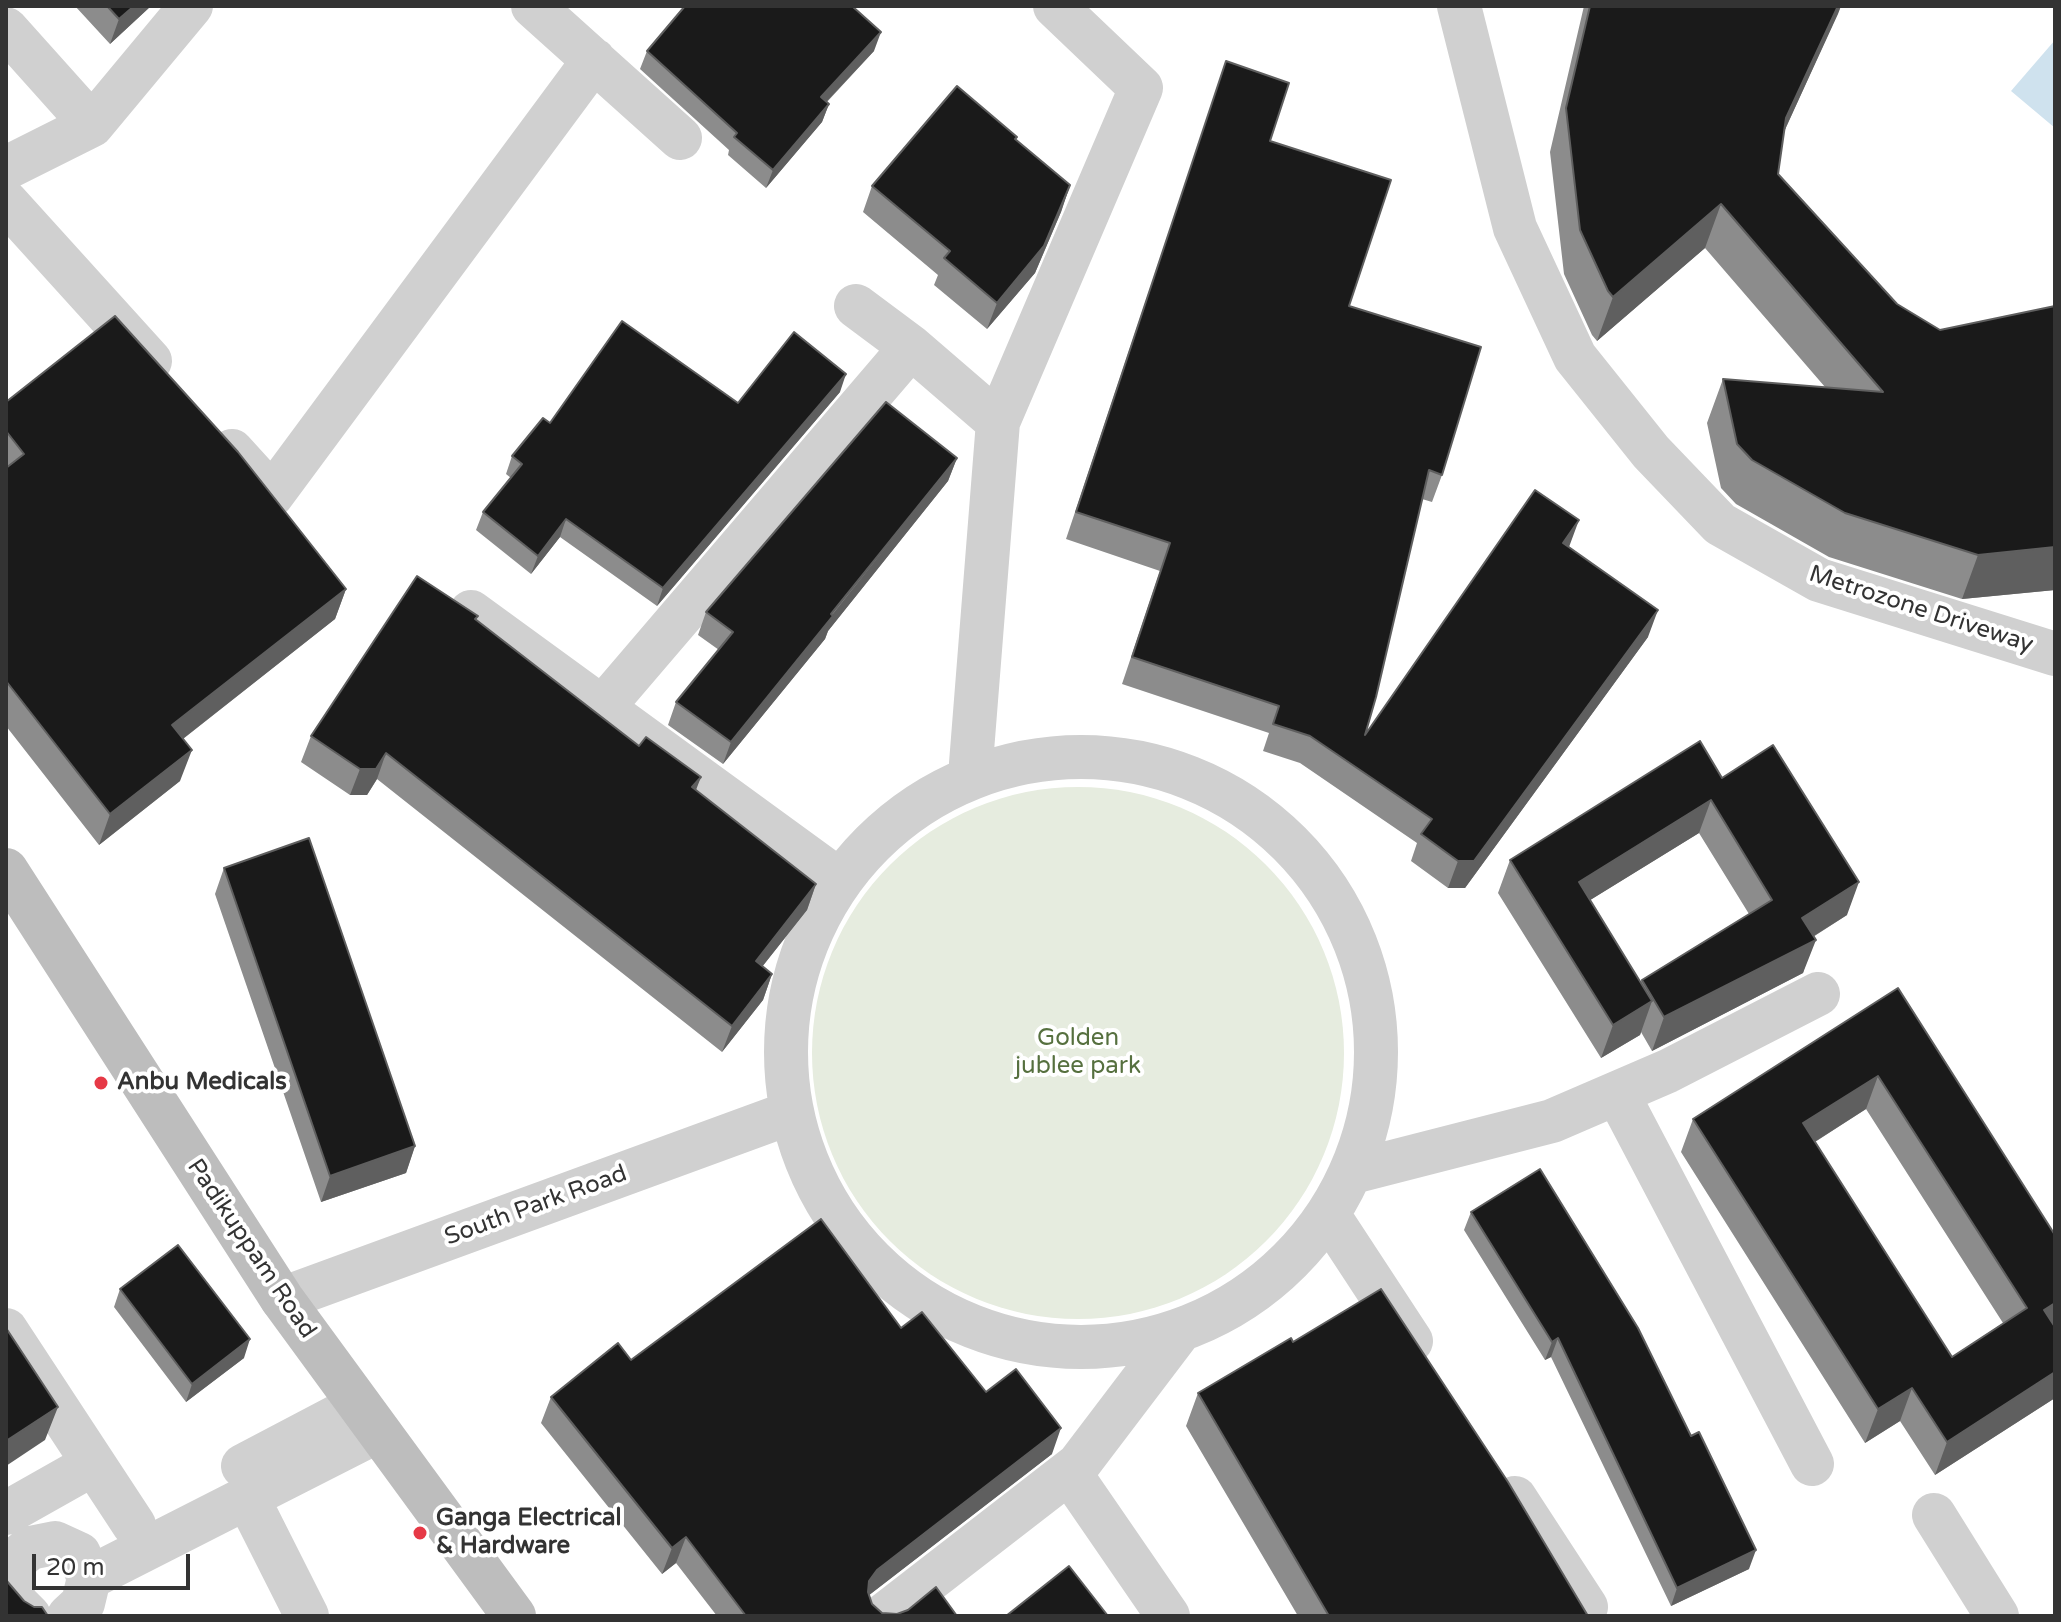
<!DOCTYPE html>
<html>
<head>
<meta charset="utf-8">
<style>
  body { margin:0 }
  #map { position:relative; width:2061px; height:1622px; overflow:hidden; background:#fff; font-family:"Varela Round",sans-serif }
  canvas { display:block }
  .frame { position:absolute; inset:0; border:8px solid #333; pointer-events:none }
  .scale { position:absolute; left:32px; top:1554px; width:158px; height:36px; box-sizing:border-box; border:4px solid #333; border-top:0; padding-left:10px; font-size:24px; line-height:28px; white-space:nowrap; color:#333; -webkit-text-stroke:6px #fff; paint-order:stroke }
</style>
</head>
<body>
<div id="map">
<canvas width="2061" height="1622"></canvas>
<div class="frame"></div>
<div class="scale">20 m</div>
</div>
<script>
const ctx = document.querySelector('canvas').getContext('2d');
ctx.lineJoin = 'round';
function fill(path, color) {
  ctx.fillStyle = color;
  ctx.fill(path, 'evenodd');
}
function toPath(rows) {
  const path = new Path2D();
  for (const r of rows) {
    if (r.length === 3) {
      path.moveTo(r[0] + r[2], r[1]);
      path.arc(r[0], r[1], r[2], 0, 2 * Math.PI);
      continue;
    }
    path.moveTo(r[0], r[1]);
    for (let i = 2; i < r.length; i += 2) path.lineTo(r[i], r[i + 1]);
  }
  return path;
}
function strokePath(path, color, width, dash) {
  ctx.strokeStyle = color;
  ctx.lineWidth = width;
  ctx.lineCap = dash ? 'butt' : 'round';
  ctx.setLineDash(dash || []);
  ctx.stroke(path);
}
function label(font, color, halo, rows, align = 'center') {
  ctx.font = font + ' "Varela Round",sans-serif';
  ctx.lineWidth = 8;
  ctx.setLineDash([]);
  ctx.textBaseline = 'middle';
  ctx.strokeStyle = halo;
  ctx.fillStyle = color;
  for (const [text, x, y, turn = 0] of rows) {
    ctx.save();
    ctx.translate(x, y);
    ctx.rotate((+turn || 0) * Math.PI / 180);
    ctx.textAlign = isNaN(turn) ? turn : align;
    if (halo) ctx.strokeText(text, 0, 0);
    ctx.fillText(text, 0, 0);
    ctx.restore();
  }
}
fill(toPath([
  [1078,1053,266]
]), '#e6ecdf');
fill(toPath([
  [2055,40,2055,128,2011,91]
]), '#cfe2ee');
strokePath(toPath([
  [533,6,680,138],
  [1459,6,1515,228,1575,357,1651,452,1720,524,1819,580,2055,654],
  [6,29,92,125],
  [6,168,92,125,191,6],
  [6,202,150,361],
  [856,306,911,347,998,422],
  [232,451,272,495,594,60],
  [471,612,839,880],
  [603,707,911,347],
  [1081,1052,295],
  [970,776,998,422,1141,88,1055,6],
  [1617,1093,1812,1464],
  [1353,1172,1552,1121,1668,1071,1818,994],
  [1331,1219,1411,1341],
  [282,1299,790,1113],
  [6,1330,134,1525],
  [243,1466,359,1405],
  [1069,1472,1168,1616],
  [247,1497,307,1616],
  [1515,1498,1586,1607],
  [6,1513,93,1464],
  [1934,1515,1997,1616],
  [89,1578,378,1431],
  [29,1616,17,1604,11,1592,10,1579,13,1567,20,1556,30,1548,55,1543,79,1554,89,1578,83,1603,69,1616],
  [883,1616,1078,1465,1179,1332]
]), '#d0d0d0', 44);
strokePath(toPath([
  [6,870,282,1299,514,1616]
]), '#bdbdbd', 44);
fill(toPath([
  [75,6,151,6,110,44],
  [1584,6,1841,6,1784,132,1778,174,2055,590,1962,599,1829,557,1736,504,1721,488,1707,423,1723,379,1825,387,1705,248,1597,341,1592,335,1564,274,1550,152],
  [647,51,874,51,827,102,829,104,822,122,766,188,728,155,729,150,640,69],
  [1226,61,1270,141,1349,306,1442,475,1432,502,1422,499,1365,735,1569,547,1648,637,1465,888,1448,888,1411,861,1417,843,1300,763,1263,751,1269,733,1122,684,1160,571,1066,539],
  [1017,137,1016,140,1070,185,1061,212,1035,273,987,329,934,285,938,275,863,212,872,186],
  [840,392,657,606,560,537,531,574,476,530,483,512,511,478,506,474,512,456,550,423],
  [6,402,346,589,335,619,183,739,180,781,99,845,6,726],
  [957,458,948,481,828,631,825,639,723,764,668,725,676,702,719,650,698,635,706,612],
  [478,616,476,620,816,884,807,910,762,967,772,974,763,1000,722,1052,377,779,367,795,350,795,301,762,311,736],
  [1722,778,1847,915,1813,937,1803,973,1652,1051,1641,1032,1640,1035,1601,1058,1498,893,1510,860],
  [1699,833,1749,914,1642,980,1640,983,1590,900],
  [224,868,415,1146,406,1173,321,1202,215,894],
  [1898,988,2055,1235,2055,1398,1935,1475,1900,1421,1865,1443,1681,1152,1693,1119],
  [1866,1109,2003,1323,1952,1357,1815,1142],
  [1471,1212,1691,1436,1749,1569,1671,1606,1551,1357,1545,1360,1464,1230],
  [120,1289,244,1358,186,1402,114,1307],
  [901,1328,986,1392,1052,1454,869,1595,872,1604,882,1613,897,1614,957,1616,717,1616,676,1563,662,1574,541,1423,551,1397,631,1360],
  [1293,1342,1588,1616,1298,1616,1186,1426,1198,1393]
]), '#8c8c8c');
fill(toPath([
  [134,6,151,6,110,44,119,19],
  [1838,6,1841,6,1838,14,1770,162,1786,118],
  [881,32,874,51,814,115,821,97],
  [829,104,822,122,766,188,773,170],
  [1070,185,1061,212,1035,273,987,329,997,303],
  [1721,204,1705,248,1597,341,1613,297],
  [846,374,840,392,657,606,663,588],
  [957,458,948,481,828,631,825,639,723,764,731,742],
  [566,519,560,537,531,574,538,556],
  [1579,520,1569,547,1563,543],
  [2055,547,2055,590,1962,599,1978,555],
  [346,589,335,619,161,756,172,725],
  [1658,610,1648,637,1465,888,1448,888,1458,861],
  [192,750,180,781,99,845,110,814],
  [386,753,377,779,367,795,350,795,360,769],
  [701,777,691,803,692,787],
  [1711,800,1699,833,1566,915,1579,882],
  [1859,882,1847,915,1790,951,1802,918],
  [816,884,807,910,746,987,756,961],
  [1816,940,1803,973,1652,1051,1664,1017],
  [772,974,763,1000,722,1052,732,1026],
  [1652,1001,1640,1035,1601,1058,1613,1025],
  [1878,1076,1866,1109,1791,1157,1803,1123],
  [415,1146,406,1173,321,1202,330,1176],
  [2055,1303,2055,1328,2044,1310],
  [1558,1338,1551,1357,1545,1360,1552,1342],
  [250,1339,244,1358,186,1402,192,1384],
  [2055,1372,2055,1398,1935,1475,1947,1442],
  [1912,1388,1900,1421,1865,1443,1878,1409],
  [58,1407,45,1440,6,1466,6,1441],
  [1061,1428,1052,1454,868,1596,869,1581,877,1570],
  [686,1537,676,1563,662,1574,672,1548],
  [1756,1550,1749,1569,1671,1606,1677,1588]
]), '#5f5f5f');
const building = toPath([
  [107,6,134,6,119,19,107,6],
  [685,6,852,6,881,32,821,97,829,104,773,170,734,137,737,133,647,51,685,6],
  [1590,6,1838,6,1786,118,1778,174,1897,304,1940,330,2055,306,2055,547,1978,555,1845,513,1752,460,1737,444,1723,379,1883,392,1721,204,1613,297,1608,291,1580,230,1566,108,1590,6],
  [1226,61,1289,83,1270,141,1391,180,1349,306,1481,347,1442,475,1429,470,1376,697,1365,735,1535,490,1579,520,1563,543,1658,610,1474,861,1458,861,1421,834,1432,819,1310,736,1273,724,1279,706,1132,657,1170,543,1076,512,1226,61],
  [957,86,1017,137,1015,139,1070,185,1044,246,997,303,944,258,950,251,872,186,957,86],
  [115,316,238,452,346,589,172,725,192,750,110,814,6,681,6,468,24,454,6,431,6,402,115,316],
  [622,321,738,403,794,332,846,374,663,588,566,519,538,556,483,512,522,464,512,456,543,418,550,423,622,321],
  [886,402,957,458,831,614,833,616,731,742,676,702,733,632,706,612,886,402],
  [417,576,478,616,475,619,639,746,646,737,701,777,692,787,816,884,756,961,772,974,732,1026,386,753,376,769,360,769,311,736,417,576],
  [1700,741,1722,778,1773,745,1859,882,1802,918,1816,940,1664,1017,1642,980,1772,900,1711,800,1579,882,1652,1001,1613,1025,1510,860,1700,741],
  [309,838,415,1146,330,1176,224,868,309,838],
  [1898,988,2055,1235,2055,1303,2044,1310,2055,1327,2055,1372,1947,1442,1912,1388,1878,1409,1693,1119,1898,988],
  [1878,1076,2027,1308,1952,1357,1803,1123,1878,1076],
  [1540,1169,1638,1328,1691,1436,1699,1432,1756,1550,1677,1588,1558,1338,1552,1342,1471,1212,1540,1169],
  [821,1219,901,1328,922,1312,986,1392,1016,1369,1061,1428,877,1570,869,1581,868,1592,872,1604,882,1613,897,1614,908,1610,936,1587,957,1616,746,1616,686,1537,672,1548,551,1397,618,1343,631,1360,821,1219],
  [178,1245,250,1339,192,1384,120,1289,178,1245],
  [1381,1289,1508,1482,1588,1616,1329,1616,1198,1393,1291,1338,1293,1342,1381,1289],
  [6,1328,58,1407,6,1441,6,1328],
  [1069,1566,1108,1616,1006,1616,1069,1566],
  [6,1580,24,1601,34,1607,42,1607,48,1616,6,1616,6,1580]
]);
fill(building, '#1a1a1a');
strokePath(building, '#5f5f5f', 2);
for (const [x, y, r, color] of [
  [101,1083,8,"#e63946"],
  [420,1533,8,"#e63946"]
]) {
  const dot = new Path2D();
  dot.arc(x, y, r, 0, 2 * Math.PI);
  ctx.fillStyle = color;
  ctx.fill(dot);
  strokePath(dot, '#fff', 3);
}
label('24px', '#333', '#fff', [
  ["Metrozone Driveway",1921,610,18],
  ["South Park Road",536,1206,-20],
  ["Padikuppam Road",251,1249,56]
]);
label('24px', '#56703f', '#fff', [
  ["Golden",1078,1039],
  ["jublee park",1078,1067]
]);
label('bold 24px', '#333', '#fff', [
  ["Anbu Medicals",117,1083],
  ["Ganga Electrical",436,1519],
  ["& Hardware",436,1547]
], 'left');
</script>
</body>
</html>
